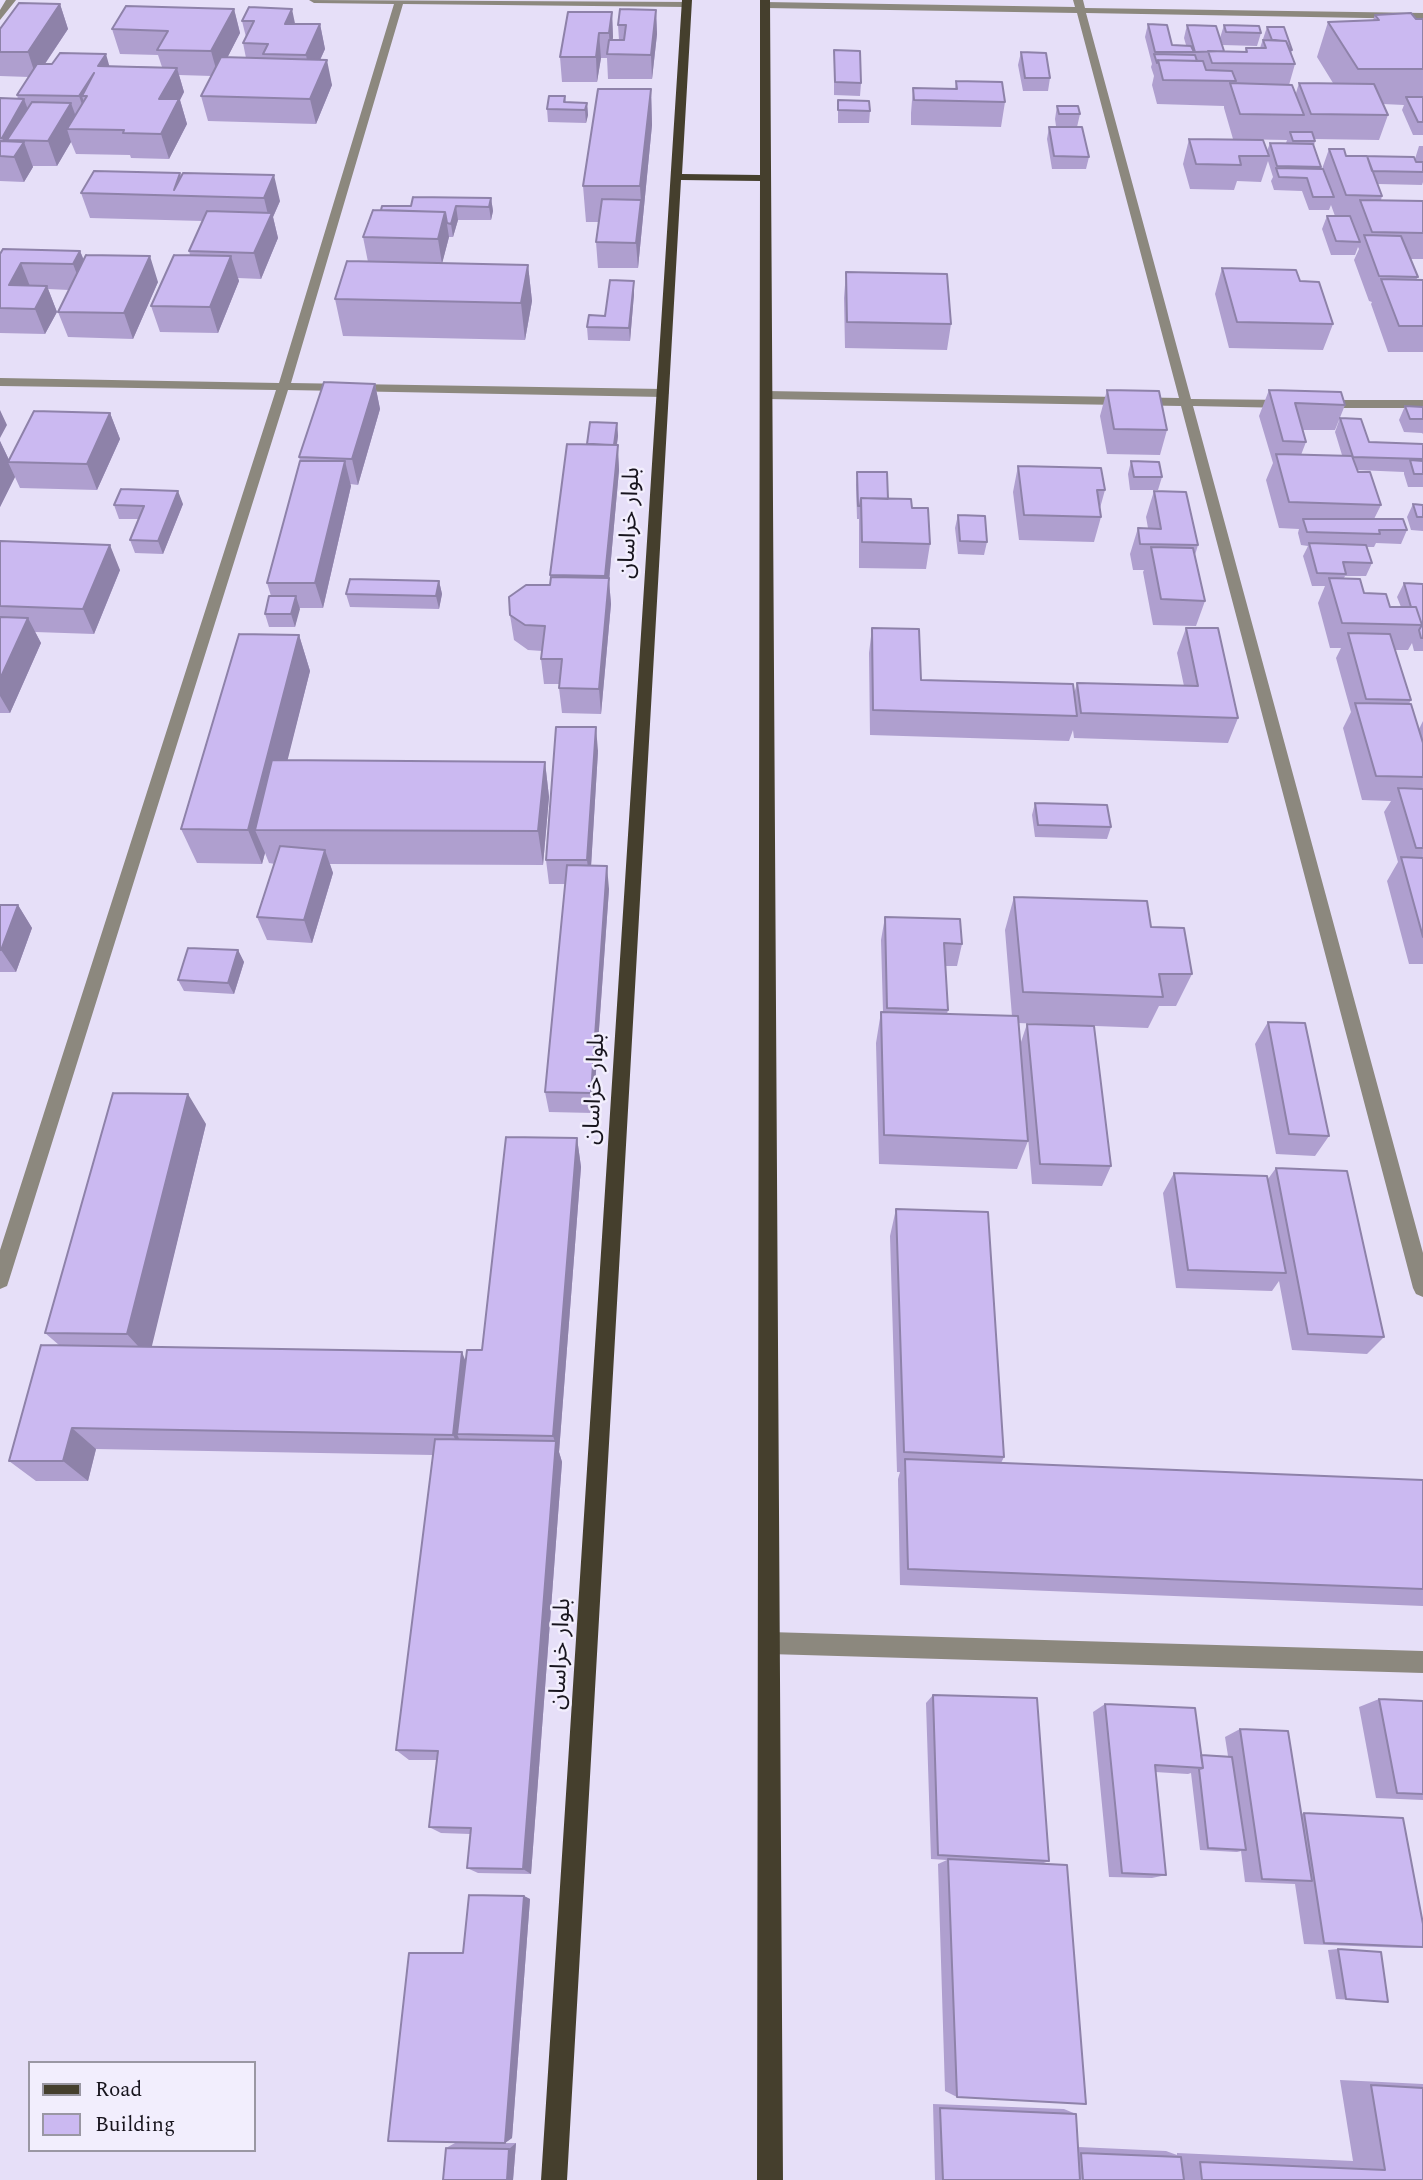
<!DOCTYPE html>
<html>
<head>
<meta charset="utf-8">
<style>
  body { margin:0 }
  #map { position:relative; width:1423px; height:2180px; overflow:hidden; background:#e6dff8; font-family:Spectral,serif }
  canvas { display:block }
  .legend { position:absolute; left:28px; top:2061px; width:228px; height:91px; box-sizing:border-box; background:#f2eefd; border:2px solid #9a97a3; margin:0; padding:9px 12px; list-style:none; font-size:21px; color:#17141d }
  .legend li { display:flex; align-items:center; gap:14px; height:35px }
  .legend b { width:35px; border:2px solid #9a97a3 }
</style>
</head>
<body>
<div id="map">
<canvas width="1423" height="2180"></canvas>
<ul class="legend">
<li><b style="height:9px;background:#453f2d"></b>Road</li>
<li><b style="height:19px;background:#cbb9f1"></b>Building</li>
</ul>
</div>
<script>
const ctx = document.querySelector('canvas').getContext('2d');
ctx.lineJoin = 'round';
function toPath(rows) {
  const path = new Path2D();
  for (const r of rows) {
    path.moveTo(r[0], r[1]);
    for (let i = 2; i < r.length; i += 2) path.lineTo(r[i], r[i + 1]);
  }
  return path;
}
function fill(path, color) {
  ctx.fillStyle = color;
  ctx.fill(path, 'evenodd');
}
function strokePath(path, color, width, dash) {
  ctx.strokeStyle = color;
  ctx.lineWidth = width;
  ctx.lineCap = dash ? 'butt' : 'round';
  ctx.setLineDash(dash || []);
  ctx.stroke(path);
}
function label(font, color, halo, rows, align = 'center') {
  ctx.font = font + ' Spectral,"Noto Sans Arabic",serif';
  ctx.lineWidth = 5;
  ctx.setLineDash([]);
  ctx.textBaseline = 'middle';
  ctx.strokeStyle = halo;
  ctx.fillStyle = color;
  for (const [text, x, y, turn = 0] of rows) {
    ctx.save();
    ctx.translate(x, y);
    ctx.rotate((+turn || 0) * Math.PI / 180);
    ctx.textAlign = isNaN(turn) ? turn : align;
    if (halo) ctx.strokeText(text, 0, 0);
    ctx.fillText(text, 0, 0);
    ctx.restore();
  }
}
fill(toPath([
  [6,0,16,0,0,20,0,10,6,0],
  [309,0,690,2,690,6,687,7,403,4,291,383,663,389,669,393,663,397,288,390,9,1280,7,1286,0,1289,0,1250,276,390,0,386,0,378,279,383,394,4,314,3,309,0],
  [1073,0,1083,0,1085,8,1423,13,1423,19,1086,13,1191,399,1288,400,1294,404,1288,408,1193,406,1423,1253,1423,1297,1416,1294,1413,1288,1181,406,766,399,760,395,766,391,1179,398,1077,13,765,8,760,5,765,2,1075,7,1073,0],
  [1423,400,1423,408,1323,408,1317,404,1323,400,1423,400],
  [769,1632,1423,1651,1423,1673,769,1654,761,1651,758,1643,761,1635,769,1632]
]), '#8c887e');
fill(toPath([
  [682,0,692,0,682,174,760,175,760,0,770,0,783,2180,757,2180,760,181,681,180,567,2180,541,2180,682,0]
]), '#453f2d');
fill(toPath([
  [60,4,68,29,45,64,162,67,158,55,120,54,112,29,234,9,240,33,227,58,246,58,243,43,246,37,242,21,320,24,325,49,320,60,332,85,316,124,208,121,201,96,212,76,179,75,184,92,180,100,187,124,169,159,131,158,130,155,76,154,71,142,57,166,33,166,33,167,24,182,0,181,0,98,18,99,17,95,29,77,0,76,0,29],
  [656,10,657,34,652,79,608,79,607,58,601,58,597,82,562,82,560,57,612,12,613,40,619,40,618,25],
  [1375,15,1416,19,1423,19,1423,135,1413,135,1402,110,1404,105,1383,104,1388,115,1379,140,1314,139,1315,141,1314,146,1321,167,1321,168,1322,169,1329,149,1346,156,1415,159,1419,146,1423,146,1423,182,1422,185,1378,184,1382,196,1381,200,1423,201,1423,259,1410,259,1418,277,1416,280,1423,280,1423,352,1388,352,1371,304,1372,302,1369,301,1354,260,1359,249,1358,247,1355,255,1331,255,1322,229,1327,216,1335,216,1331,205,1329,210,1309,210,1302,191,1274,190,1271,181,1273,177,1268,161,1261,182,1237,181,1234,190,1190,189,1183,164,1189,139,1267,151,1270,143,1286,143,1287,140,1233,139,1224,108,1224,106,1157,104,1152,85,1154,76,1151,67,1152,64,1145,37,1148,24,1172,45,1186,45,1184,38,1187,25,1224,51,1245,52,1246,48,1260,48,1267,27,1292,50,1291,54,1295,64,1289,85,1296,93,1299,83,1333,83,1317,57,1328,22,1373,20],
  [1224,25,1261,33,1257,46,1223,45,1220,38],
  [834,50,861,83,860,96,834,95],
  [1021,52,1050,78,1048,91,1023,91,1018,65],
  [956,81,1005,102,1001,127,911,125,911,113,913,88,955,89],
  [651,89,652,125,638,268,598,268,596,242,599,222,586,222,583,186],
  [565,96,566,102,587,103,588,115,586,123,548,122,547,109],
  [838,100,870,111,869,123,838,123],
  [1057,106,1080,114,1077,127,1056,126,1055,119],
  [1049,127,1089,157,1086,169,1052,169,1047,139],
  [180,173,181,176,280,201,273,217,278,238,261,279,238,278,239,281,218,333,160,332,151,306,190,255,189,251,203,221,90,218,81,193],
  [491,198,493,211,491,220,458,220,453,237,449,237,442,263,528,265,532,301,525,340,343,336,335,299,368,262,363,237,381,210],
  [80,251,84,260,158,282,133,339,68,337,58,312,69,290,48,289,57,312,45,334,0,333,0,254],
  [1222,268,1300,281,1333,324,1323,350,1229,348,1215,294],
  [846,272,951,324,947,350,845,348,844,298],
  [634,281,634,294,630,341,588,340,587,327,605,316],
  [375,384,380,409,358,485,350,484,351,486,323,608,299,608,295,627,269,627,265,614,271,596,267,583,300,461,299,457],
  [1107,390,1167,430,1160,455,1107,454,1100,416],
  [1269,390,1345,405,1335,430,1303,430,1306,442,1301,455,1342,455,1335,432,1340,418,1369,442,1423,444,1423,487,1408,487,1404,474,1404,472,1357,470,1381,505,1374,519,1407,530,1401,544,1376,543,1374,547,1367,547,1372,563,1366,576,1345,576,1344,578,1364,593,1390,607,1401,607,1397,597,1404,583,1423,584,1423,651,1414,651,1412,643,1408,650,1395,650,1411,700,1409,704,1419,729,1423,721,1423,964,1409,964,1387,881,1398,862,1384,812,1391,801,1362,800,1343,728,1351,712,1336,658,1341,648,1330,648,1318,603,1325,586,1312,586,1303,556,1308,546,1301,545,1298,533,1299,529,1279,528,1266,480,1273,463,1259,416],
  [1405,406,1423,407,1423,434,1422,433,1404,432,1399,420],
  [110,413,120,439,97,490,20,488,15,477,0,507,0,441,9,460],
  [617,423,618,436,617,445,619,470,609,581,611,604,601,714,562,713,559,688,559,684,544,684,541,659,542,651,528,650,514,640,510,615,550,585,550,575,587,444],
  [1131,461,1162,477,1158,490,1130,490,1128,474],
  [1018,466,1105,490,1100,508,1101,517,1094,542,1019,540,1013,492],
  [857,472,888,499,912,508,930,544,926,569,859,568,859,519,857,519,856,485],
  [1154,491,1198,545,1195,555,1205,601,1196,626,1153,625,1143,572,1144,570,1133,570,1130,554,1138,528,1148,528,1146,517],
  [183,504,163,554,135,553,130,540,139,519,119,519,114,505],
  [1413,504,1423,505,1423,531,1411,530,1407,517],
  [958,515,987,542,984,555,958,554,955,528],
  [0,541,120,570,94,634,35,632,41,643,10,713,0,713],
  [439,581,442,594,439,609,350,607,346,594],
  [872,628,921,680,1074,694,1077,683,1184,686,1177,653,1186,628,1238,718,1228,743,1074,738,1073,730,1069,741,870,735,869,653],
  [299,635,310,671,287,760,545,762,549,797,543,865,330,864,333,873,312,943,267,940,257,917,275,864,269,863,265,853,262,864,197,863,181,829],
  [598,751,591,865,609,889,593,1113,549,1112,545,1092,565,884,549,884,546,860],
  [1035,803,1111,827,1107,839,1035,837,1032,815],
  [1014,897,1151,927,1192,974,1176,1006,1159,1006,1148,1028,1018,1023,1020,1045,1027,1024,1111,1166,1102,1186,1032,1184,1024,1089,1028,1141,1017,1169,879,1164,876,1043,881,1012,883,1012,881,940,885,917,962,944,957,966,945,966,948,1010,947,1014,1012,1016,1005,930],
  [0,905,18,905,32,928,16,972,0,972],
  [238,950,244,962,234,994,184,991,178,980],
  [1268,1022,1329,1136,1315,1156,1276,1154,1255,1044],
  [206,1124,151,1347,465,1362,482,1350,577,1138,581,1167,559,1452,562,1462,531,1874,478,1873,467,1868,470,1834,441,1833,429,1827,437,1760,409,1760,396,1750,433,1455,96,1449,88,1481,36,1481,9,1461,59,1345,45,1333],
  [1276,1168,1384,1337,1367,1354,1292,1350,1279,1281,1272,1291,1176,1288,1163,1193,1174,1173,1268,1179],
  [896,1209,1004,1457,1001,1463,1423,1480,1423,1606,900,1585,898,1479,900,1472,897,1472,890,1236],
  [933,1695,1049,1861,1041,1864,957,2097,945,2091,938,1864,947,1860,931,1859,926,1703],
  [1379,1699,1423,1701,1423,1800,1376,1798,1359,1707],
  [1105,1704,1201,1755,1228,1756,1225,1737,1240,1729,1301,1814,1304,1813,1423,1948,1405,1948,1304,1944,1295,1884,1245,1882,1241,1851,1237,1852,1200,1850,1191,1773,1188,1774,1155,1772,1166,1875,1152,1878,1109,1877,1093,1712],
  [524,1896,530,1899,512,2138,505,2143,516,2143,513,2180,446,2148,455,2143,463,1953],
  [1338,1949,1388,2002,1336,1999,1328,1950],
  [1340,2080,1423,2084,1423,2180,935,2180,933,2104,1064,2109,1076,2114,1078,2147,1166,2151,1177,2155,1177,2153,1353,2161]
]), '#af9fcf');
fill(toPath([
  [60,4,68,29,36,77,28,52],
  [234,9,240,33,218,76,211,51],
  [292,9,297,33,285,24],
  [656,10,657,34,652,79,651,55],
  [612,12,613,37,610,54,609,33],
  [320,24,325,49,311,80,306,55],
  [599,33,601,58,597,82,596,57],
  [106,54,113,79,98,66],
  [327,60,332,85,316,124,310,99],
  [177,68,184,92,180,100,187,124,169,159,161,134,159,99],
  [94,73,87,96,82,96,89,119,88,121,79,96],
  [651,89,652,125,638,268,636,243,641,203,640,186],
  [24,99,33,123,7,140,14,157,9,157,2,138],
  [71,103,80,128,67,129,71,142,57,166,48,141],
  [587,103,588,115,586,123,585,110],
  [24,142,33,167,24,182,14,157],
  [274,175,280,201,273,217,278,238,261,279,254,253,269,219,264,198],
  [491,198,493,211,491,220,489,207],
  [456,206,458,220,453,237,451,224],
  [445,212,449,237,442,264,438,239],
  [80,251,90,276,83,290,73,264],
  [150,256,158,282,133,339,124,313],
  [231,256,239,281,218,333,210,307],
  [21,263,31,289,9,285],
  [528,265,532,301,525,340,521,303],
  [634,281,634,294,630,341,629,328],
  [47,286,57,312,45,334,35,309],
  [375,384,380,409,358,485,352,459],
  [0,410,7,425,0,438],
  [110,413,120,439,97,490,87,464],
  [617,423,618,436,614,463,613,450],
  [0,441,10,462,8,462,15,477,0,507],
  [618,445,619,470,609,581,611,604,601,714,599,689,607,599,605,576],
  [345,461,351,486,323,608,315,583],
  [178,491,183,504,163,554,158,541],
  [110,545,120,570,94,634,83,609],
  [439,581,442,594,439,609,436,596],
  [296,596,300,609,295,627,291,614],
  [28,618,41,643,10,713,0,696,0,679],
  [299,635,310,671,270,830,255,830,265,853,262,864,248,830],
  [596,727,598,751,590,884,587,860],
  [545,762,549,797,543,865,538,831],
  [325,850,333,873,312,943,304,920],
  [607,866,609,889,593,1113,591,1093],
  [18,905,32,928,16,972,1,950],
  [238,950,244,962,234,994,228,983],
  [188,1094,206,1124,149,1358,127,1334],
  [577,1138,581,1167,559,1452,562,1462,531,1874,523,1869,556,1445,553,1436],
  [462,1352,471,1375,457,1434,463,1448,463,1455,453,1435],
  [72,1428,96,1449,88,1481,63,1461],
  [524,1896,530,1899,512,2138,505,2143],
  [516,2143,513,2180,507,2180,509,2149]
]), '#8e82a9');
const building = toPath([
  [19,3,60,4,28,52,0,52,0,29,19,3],
  [126,6,234,9,211,51,157,50,168,31,112,29,126,6],
  [249,7,292,9,285,24,320,24,306,55,263,54,268,44,243,43,254,21,242,21,249,7],
  [620,9,656,10,651,55,607,54,609,40,624,40,626,25,618,25,620,9],
  [568,12,612,12,609,33,599,33,596,57,560,57,568,12],
  [1411,13,1416,19,1423,19,1423,69,1358,69,1328,22,1379,20,1375,15,1411,13],
  [1148,24,1167,25,1172,45,1191,46,1194,52,1155,52,1148,24],
  [1187,25,1216,26,1224,51,1195,52,1187,25],
  [1224,25,1259,26,1261,33,1226,32,1224,25],
  [1267,27,1284,27,1292,50,1290,50,1286,41,1272,40,1267,27],
  [1263,40,1286,41,1295,64,1212,63,1208,51,1247,52,1246,48,1266,48,1263,40],
  [834,50,860,51,861,83,835,82,834,50],
  [1021,52,1046,53,1050,78,1025,78,1021,52],
  [60,53,106,54,98,66,177,68,159,99,179,99,161,134,123,133,124,130,67,129,87,96,82,96,94,73,79,96,17,95,37,64,52,64,60,53],
  [1154,54,1195,55,1197,61,1158,60,1157,63,1154,54],
  [221,57,327,60,310,99,201,96,221,57],
  [1158,60,1203,61,1206,70,1232,71,1236,81,1163,80,1158,60],
  [956,81,1002,82,1005,102,914,100,913,88,957,89,956,81],
  [1230,83,1292,85,1304,115,1240,114,1230,83],
  [1299,83,1374,84,1388,115,1311,114,1299,83],
  [598,89,651,89,640,186,583,186,598,89],
  [549,96,565,96,564,102,587,103,585,110,547,109,549,96],
  [1406,97,1423,97,1423,122,1418,122,1406,97],
  [0,98,24,99,2,138,0,138,0,98],
  [838,100,869,101,870,111,838,110,838,100],
  [32,102,71,103,48,141,7,140,32,102],
  [1057,106,1078,106,1080,114,1059,114,1057,106],
  [1049,127,1082,127,1089,157,1054,156,1049,127],
  [1290,132,1312,132,1315,141,1293,141,1290,132],
  [1189,139,1263,140,1269,156,1239,156,1241,165,1196,164,1189,139],
  [0,141,24,142,14,157,0,156,0,141],
  [1270,143,1313,144,1321,167,1277,166,1270,143],
  [1329,149,1344,149,1346,156,1367,156,1382,196,1346,195,1329,149],
  [1361,156,1414,157,1416,162,1423,162,1423,172,1372,171,1367,156,1361,156],
  [1276,168,1323,169,1334,197,1313,197,1307,178,1279,177,1276,168],
  [94,171,180,173,174,190,183,173,274,175,264,198,81,193,94,171],
  [413,197,491,198,489,207,456,206,451,224,447,223,445,212,381,210,382,206,411,206,413,197],
  [602,199,641,200,636,243,596,242,602,199],
  [1360,200,1423,201,1423,233,1372,232,1360,200],
  [373,210,445,212,438,239,363,237,373,210],
  [207,211,272,213,254,253,189,251,207,211],
  [1327,216,1350,216,1360,242,1336,241,1327,216],
  [1364,235,1401,236,1418,277,1379,276,1364,235],
  [3,249,80,251,73,264,21,263,9,285,47,286,35,309,0,308,0,254,3,249],
  [86,255,150,256,124,313,58,312,86,255],
  [174,255,231,256,210,307,151,306,174,255],
  [347,261,528,265,521,303,335,299,347,261],
  [1222,268,1296,270,1300,281,1319,282,1333,324,1237,322,1222,268],
  [846,272,947,274,951,324,847,322,846,272],
  [1381,279,1423,280,1423,326,1399,326,1381,279],
  [610,280,634,281,629,328,587,327,589,315,605,316,610,280],
  [324,382,375,384,352,459,299,457,324,382],
  [1107,390,1159,391,1167,430,1114,429,1107,390],
  [1269,390,1341,392,1345,405,1295,403,1306,442,1283,441,1269,390],
  [1405,406,1423,407,1423,419,1410,419,1405,406],
  [34,411,110,413,87,464,8,462,34,411],
  [1340,418,1361,419,1369,442,1423,444,1423,459,1353,457,1340,418],
  [590,422,617,423,614,445,587,444,590,422],
  [567,444,618,445,605,576,550,575,567,444],
  [1276,454,1352,456,1358,472,1370,472,1381,505,1289,502,1276,454],
  [1410,460,1423,461,1423,474,1414,474,1410,460],
  [300,461,345,461,315,583,267,583,300,461],
  [1131,461,1159,462,1162,477,1134,477,1131,461],
  [1018,466,1101,468,1105,490,1097,490,1101,517,1024,515,1018,466],
  [857,472,887,472,888,499,861,498,860,506,858,506,857,472],
  [121,489,178,491,158,541,130,540,144,506,114,505,121,489],
  [1154,491,1186,492,1198,545,1140,544,1138,528,1161,529,1154,491],
  [861,498,911,499,912,508,928,508,930,544,862,542,861,498],
  [1413,504,1423,505,1423,517,1417,517,1413,504],
  [958,515,985,516,987,542,960,541,958,515],
  [1303,519,1403,519,1407,530,1379,530,1380,534,1307,532,1303,519],
  [0,541,110,545,83,609,0,606,0,541],
  [1309,543,1366,545,1372,563,1343,562,1346,574,1317,573,1309,543],
  [1151,547,1193,548,1205,601,1161,599,1151,547],
  [551,577,609,578,599,689,559,688,562,659,541,659,545,626,525,625,510,615,509,597,526,585,550,585,551,577],
  [1329,578,1360,579,1364,593,1386,594,1390,607,1416,607,1422,625,1342,623,1329,578],
  [350,579,439,581,436,596,346,594,350,579],
  [1404,583,1423,584,1423,638,1421,638,1419,630,1422,625,1416,607,1411,607,1404,583],
  [269,596,296,596,291,614,265,614,269,596],
  [0,617,28,618,0,679,0,617],
  [872,628,919,629,921,680,1073,684,1077,716,873,710,872,628],
  [1186,628,1218,628,1238,718,1081,713,1077,683,1198,686,1186,628],
  [1348,633,1390,634,1411,700,1366,699,1348,633],
  [239,634,299,635,248,830,181,829,239,634],
  [1355,703,1411,704,1423,743,1423,777,1376,776,1355,703],
  [556,727,596,727,587,860,546,860,556,727],
  [272,760,545,762,538,831,255,830,272,760],
  [1398,788,1423,789,1423,848,1416,848,1398,788],
  [1035,803,1107,805,1111,827,1038,825,1035,803],
  [280,846,325,850,304,920,257,917,280,846],
  [1401,857,1423,858,1423,937,1401,857],
  [567,865,607,866,591,1093,545,1092,567,865],
  [1014,897,1147,901,1151,927,1184,928,1192,974,1159,974,1163,997,1023,992,1014,897],
  [0,905,18,905,1,950,0,950,0,905],
  [885,917,960,919,962,944,944,943,948,1010,887,1008,885,917],
  [188,948,238,950,228,983,178,980,188,948],
  [881,1012,1018,1016,1028,1141,884,1135,881,1012],
  [1268,1022,1305,1023,1329,1136,1289,1134,1268,1022],
  [1027,1024,1094,1026,1111,1166,1040,1164,1027,1024],
  [113,1093,188,1094,127,1334,45,1333,113,1093],
  [506,1137,577,1138,553,1436,457,1434,467,1350,482,1350,506,1137],
  [1276,1168,1347,1171,1384,1337,1308,1334,1276,1168],
  [1174,1173,1267,1176,1286,1273,1188,1270,1174,1173],
  [896,1209,988,1212,1004,1457,904,1452,896,1209],
  [41,1345,462,1352,453,1435,72,1428,63,1461,9,1461,41,1345],
  [435,1439,556,1441,523,1869,467,1868,471,1828,429,1827,438,1751,396,1750,435,1439],
  [905,1459,1423,1480,1423,1589,908,1569,905,1459],
  [933,1695,1037,1698,1049,1861,938,1855,933,1695],
  [1379,1699,1423,1701,1423,1794,1397,1793,1379,1699],
  [1105,1704,1195,1708,1203,1768,1155,1765,1166,1875,1122,1873,1105,1704],
  [1240,1729,1288,1731,1312,1881,1262,1879,1240,1729],
  [1201,1755,1232,1757,1246,1850,1208,1848,1199,1769,1203,1768,1201,1755],
  [1304,1813,1403,1818,1423,1924,1423,1947,1324,1943,1304,1813],
  [948,1859,1067,1865,1086,2104,957,2097,948,1859],
  [469,1895,524,1896,505,2143,388,2141,409,1953,463,1953,469,1895],
  [1338,1949,1381,1952,1388,2002,1346,1999,1338,1949],
  [1371,2085,1423,2088,1423,2180,1202,2180,1200,2162,1385,2170,1371,2085],
  [940,2108,1076,2114,1080,2180,943,2180,940,2108],
  [446,2148,509,2149,507,2180,443,2180,446,2148],
  [1081,2153,1181,2157,1184,2180,1083,2180,1081,2153]
]);
fill(building, '#cbb9f1');
strokePath(building, '#8e82a9', 2);
label('23px', '#17141d', '#f2eefd', [
  ["بلوار خراسان",631,523,-87],
  ["بلوار خراسان",596,1089,-87],
  ["بلوار خراسان",562,1654,-87]
]);
</script>
</body>
</html>
